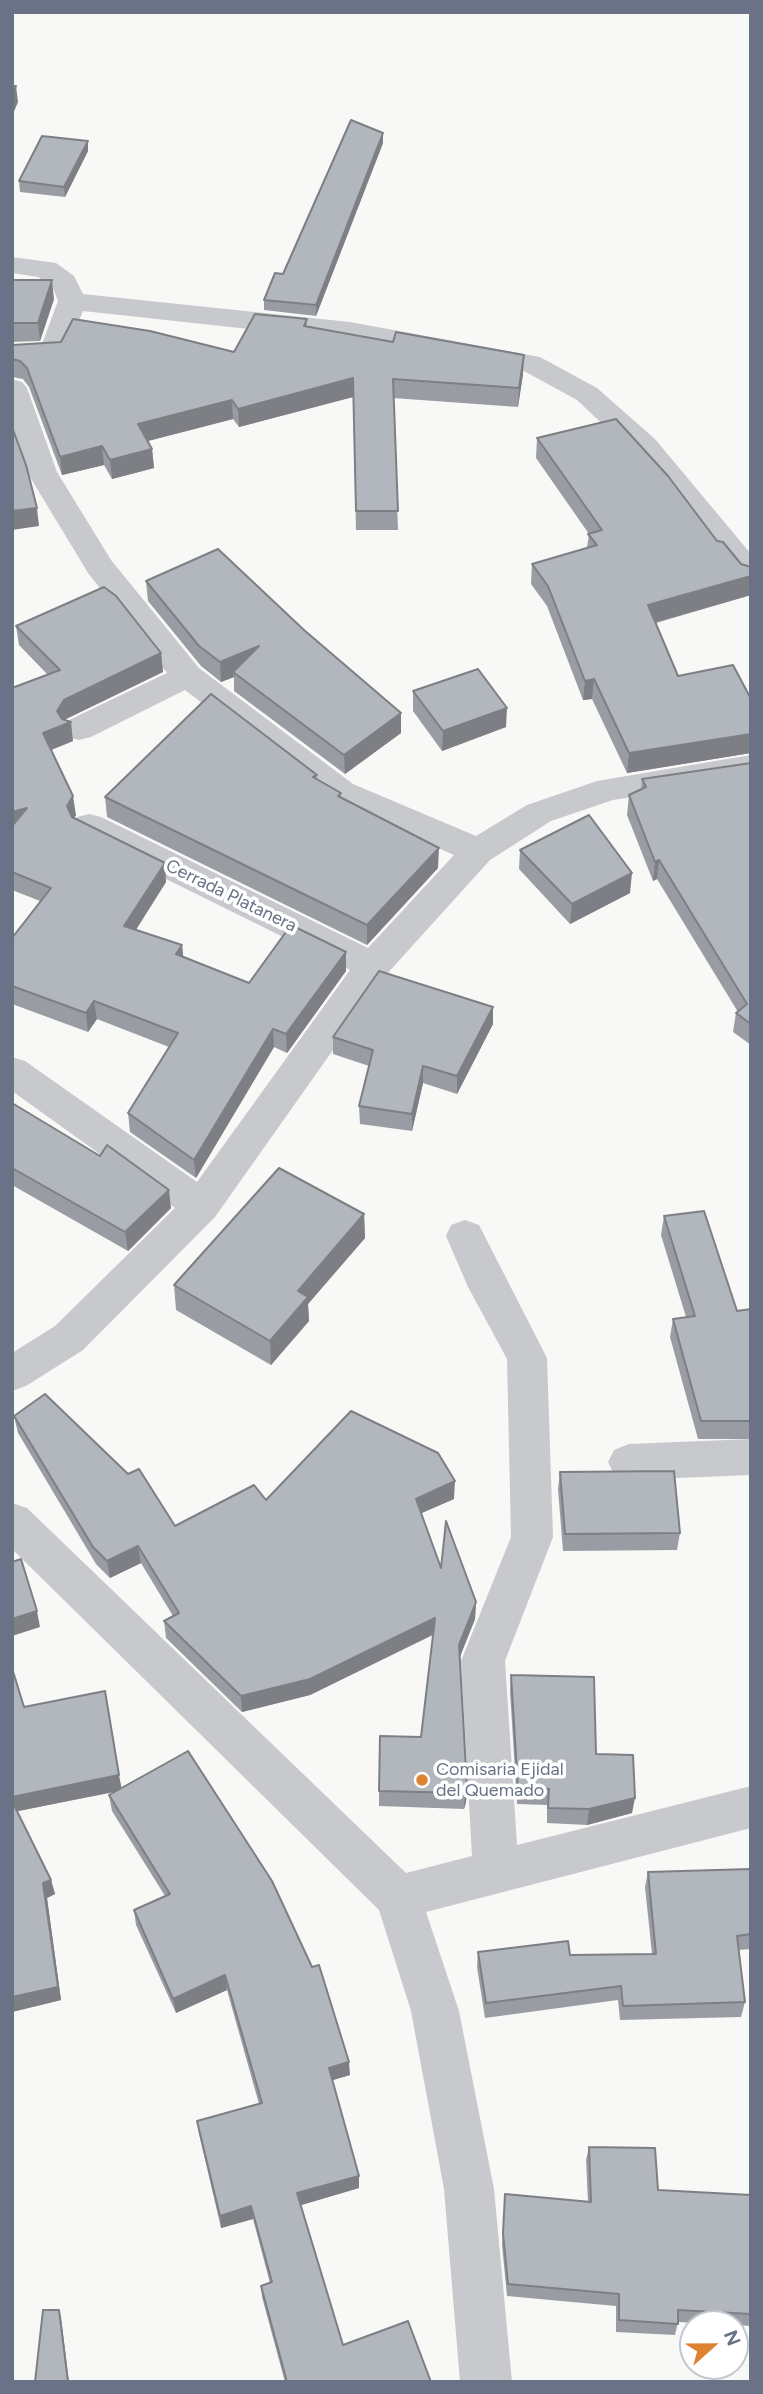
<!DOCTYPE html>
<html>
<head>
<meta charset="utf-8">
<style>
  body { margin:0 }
  #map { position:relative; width:763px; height:2394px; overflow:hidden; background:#f8f9f6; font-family:Figtree,sans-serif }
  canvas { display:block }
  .frame { position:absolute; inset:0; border:14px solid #697286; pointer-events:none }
  .north { position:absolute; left:679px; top:2310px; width:70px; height:70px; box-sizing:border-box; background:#fff; border:2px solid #c3c7cf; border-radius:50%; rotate:69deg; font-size:19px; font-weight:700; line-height:28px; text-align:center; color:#697286 }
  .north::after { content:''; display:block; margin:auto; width:24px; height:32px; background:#de8231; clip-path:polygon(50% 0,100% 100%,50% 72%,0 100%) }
</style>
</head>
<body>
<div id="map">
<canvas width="763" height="2394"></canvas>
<div class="frame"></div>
<div class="north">N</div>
</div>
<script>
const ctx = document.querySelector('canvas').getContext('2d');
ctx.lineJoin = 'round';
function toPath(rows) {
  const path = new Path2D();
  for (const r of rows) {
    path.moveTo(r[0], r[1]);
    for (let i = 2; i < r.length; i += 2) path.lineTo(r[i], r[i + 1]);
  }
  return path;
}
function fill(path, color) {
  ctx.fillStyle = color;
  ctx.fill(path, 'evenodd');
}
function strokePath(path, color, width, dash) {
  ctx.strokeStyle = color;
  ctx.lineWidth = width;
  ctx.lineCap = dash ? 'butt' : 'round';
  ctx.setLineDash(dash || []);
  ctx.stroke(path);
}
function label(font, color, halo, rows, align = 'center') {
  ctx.font = font + ' Figtree,sans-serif';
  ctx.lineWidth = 7;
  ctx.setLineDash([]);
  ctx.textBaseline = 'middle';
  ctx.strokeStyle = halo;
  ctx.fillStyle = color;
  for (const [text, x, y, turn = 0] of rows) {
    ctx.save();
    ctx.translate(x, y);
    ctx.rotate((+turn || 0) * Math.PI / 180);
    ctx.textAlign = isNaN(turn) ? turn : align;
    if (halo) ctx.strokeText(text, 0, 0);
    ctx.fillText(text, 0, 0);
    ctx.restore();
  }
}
fill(toPath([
  [12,257,56,263,74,276,83,294,350,322,540,357,597,388,655,439,751,554,751,585,740,582,633,453,577,400,522,370,350,340,83,311,63,358,12,362,12,344,42,344,58,301,52,286,38,277,12,273,12,257],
  [12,379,22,382,27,388,57,472,111,560,199,668,353,784,476,836,527,805,597,781,751,755,751,779,613,800,551,821,490,860,386,975,215,1217,83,1350,26,1386,12,1391,12,1353,55,1326,175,1208,12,1091,12,1057,25,1061,197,1182,350,970,77,835,72,826,77,817,89,814,101,817,368,948,454,855,329,800,185,690,91,737,79,740,67,737,62,729,67,721,167,673,88,573,27,472,12,431,12,379],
  [465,1220,479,1225,547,1358,553,1537,505,1661,517,1845,751,1786,751,1828,426,1912,459,2011,494,2189,512,2382,460,2382,444,2189,411,2011,379,1910,12,1549,12,1503,27,1508,406,1873,472,1856,461,1661,511,1537,507,1359,468,1287,446,1236,451,1225,465,1220],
  [751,1439,751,1475,629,1480,614,1474,608,1462,614,1450,629,1444,751,1439]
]), '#c7c9cd');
fill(toPath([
  [88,141,88,151,65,197,20,192,19,181],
  [383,143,316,316,264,310,264,300],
  [12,280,54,299,40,341,12,342],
  [307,319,307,326,523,374,518,407,393,398,398,530,356,530,353,397,239,427,233,419,148,441,152,449,154,468,112,479,104,465,62,475,29,387,23,379,12,377,12,345,234,352],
  [537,438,751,595,656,623,678,676,751,699,751,753,627,773,592,699,583,700,547,606,531,584,532,564,587,548,589,534,536,458],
  [146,581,304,630,401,713,401,733,345,774,234,691,234,677,221,682,201,666,148,601],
  [16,626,161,653,163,672,66,719,65,720,73,741,51,750,76,815,74,818,166,882,136,930,182,945,183,957,249,983,346,971,287,1053,274,1047,196,1178,130,1132,128,1113,169,1047,97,1019,88,1032,12,1004,12,938,40,901,12,890,12,688,48,675,19,645],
  [413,691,506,727,442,751,413,711],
  [751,763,751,1045,733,1032,736,1013,738,1012,657,879,653,881,627,815,629,795,641,790,642,779],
  [317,775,317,779,341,793,341,798,438,868,367,945,107,817,105,797],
  [520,850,630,893,570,924,519,869],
  [493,1024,457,1094,423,1083,412,1131,360,1124,359,1106,369,1066,333,1054,333,1037],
  [12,1103,171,1208,128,1251,12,1185],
  [364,1214,365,1238,308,1304,309,1321,271,1365,176,1310,174,1285],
  [664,1216,737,1311,751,1309,751,1439,698,1439,670,1337,673,1319,686,1317,661,1235],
  [14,1416,175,1526,266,1500,454,1499,421,1513,441,1568,476,1602,475,1619,460,1657,467,1787,466,1802,464,1809,379,1806,379,1791,421,1737,433,1635,310,1695,242,1712,166,1638,164,1621,173,1616,141,1563,110,1578,96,1564,18,1433],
  [560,1472,680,1533,677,1550,563,1551,558,1489],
  [12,1668,24,1707,122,1788,350,2075,332,2080,359,2176,359,2188,301,2205,343,2345,431,2382,285,2382,262,2297,261,2286,270,2283,253,2219,221,2228,199,2134,197,2121,259,2104,227,1990,176,2013,136,1925,134,1910,165,1896,112,1811,109,1795,115,1792,17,1811,51,1880,55,1894,47,1898,61,2000,12,2012],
  [511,1675,596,1754,632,1813,587,1825,547,1823,547,1805,517,1804,510,1691],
  [751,1870,751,1949,739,1950,745,2002,741,2017,620,2020,618,2000,485,2018,477,1967,478,1952,570,1955,652,1954,645,1887,648,1872],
  [589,2147,658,2190,751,2195,751,2326,678,2322,675,2335,616,2332,616,2306,507,2296,502,2245,505,2194,588,2202,586,2160]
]), '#999da3');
fill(toPath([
  [16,86,18,102,12,116,12,96],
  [383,133,383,143,316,316,316,305],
  [88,141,88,151,65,197,64,187],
  [52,280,54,299,40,341,38,323],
  [524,355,523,374,518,407,519,388],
  [353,378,353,397,239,427,238,409],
  [232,400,233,419,140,443,138,424],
  [102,446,104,465,62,475,60,457],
  [152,449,154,468,112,479,110,460],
  [37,508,39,526,12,530,12,511],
  [751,576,751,595,646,625,648,605],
  [259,646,233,672,234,677,221,682,220,662],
  [161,653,163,672,66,719,62,725,71,722,73,741,46,752,43,733,64,700],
  [594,679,592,699,583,700,585,681],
  [507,708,506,727,442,751,443,731],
  [401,713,401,733,345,774,344,755],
  [751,734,751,753,627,773,629,753],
  [73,796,76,815,70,825,67,806],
  [27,808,12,831,12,812],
  [439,848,438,868,367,945,367,925],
  [659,860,657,879,653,881,655,862],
  [165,863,166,882,126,945,124,926],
  [632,873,630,893,570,924,572,904],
  [182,945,184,964,176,954],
  [346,952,346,971,287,1053,286,1034],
  [94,1001,97,1019,88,1032,86,1013],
  [493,1007,493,1024,457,1094,457,1076],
  [273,1029,274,1047,196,1178,194,1160],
  [423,1066,423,1083,412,1131,412,1114],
  [169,1190,171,1208,128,1251,125,1232],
  [364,1214,365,1238,308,1304,309,1321,271,1365,270,1341,298,1291],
  [455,1481,454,1499,415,1516,416,1499],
  [138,1546,141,1563,110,1578,107,1561],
  [476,1602,475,1619,458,1661,459,1645],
  [37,1611,40,1627,12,1636,12,1619],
  [435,1618,434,1634,310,1695,242,1712,241,1696],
  [119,1775,122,1790,14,1812,12,1805,12,1797],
  [467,1787,466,1802,464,1809,465,1793],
  [635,1798,632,1813,587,1825,589,1809],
  [51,1880,55,1894,47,1898,61,2000,12,2012,12,1997,43,1883],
  [225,1975,227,1990,176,2013,173,1999],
  [349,2062,350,2075,330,2081,329,2068],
  [359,2176,359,2188,298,2206,297,2193],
  [251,2206,253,2219,221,2228,220,2216],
  [59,2310,61,2317,69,2382,68,2382]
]), '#7d7f84');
const building = toPath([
  [12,86,16,86,12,96,12,86],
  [351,120,383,133,316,305,264,300,275,273,283,274,351,120],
  [42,136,88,141,64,187,19,181,42,136],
  [12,280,52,280,38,323,12,323,12,280],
  [255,314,307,319,304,326,393,342,396,332,524,355,519,388,393,379,398,511,356,511,353,378,238,409,232,400,138,424,152,449,110,460,102,446,60,457,27,368,20,361,12,359,12,345,61,342,73,319,150,331,234,352,255,314],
  [616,419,668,476,717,541,723,542,741,564,751,567,751,576,648,605,678,676,733,665,751,699,751,734,629,753,594,679,585,681,548,586,532,564,597,545,588,534,602,530,537,438,616,419],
  [12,427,26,465,37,508,12,511,12,427],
  [218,549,304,630,401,713,344,755,233,672,259,646,220,662,199,646,146,581,218,549],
  [104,587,116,596,161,653,64,700,57,711,62,719,71,722,43,733,73,796,67,806,72,817,165,863,124,926,182,945,176,954,249,983,291,925,346,952,286,1034,273,1029,194,1160,128,1113,178,1033,94,1001,86,1013,12,986,12,938,51,888,12,872,12,826,27,808,12,812,12,688,60,670,16,626,104,587],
  [478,669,507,708,443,731,413,691,478,669],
  [211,694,317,775,313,777,341,793,338,796,439,848,367,925,105,797,211,694],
  [751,763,751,1024,736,1013,747,1004,659,860,655,862,629,795,646,787,642,779,751,763],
  [589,815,632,873,572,904,520,850,589,815],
  [379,971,493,1007,457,1076,423,1066,412,1114,359,1106,373,1050,333,1037,379,971],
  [12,1103,100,1156,107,1145,169,1190,125,1232,12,1168,12,1103],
  [279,1168,364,1214,298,1291,308,1297,270,1341,174,1285,279,1168],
  [704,1211,737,1311,751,1309,751,1421,701,1421,673,1319,695,1316,664,1216,704,1211],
  [45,1394,128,1474,139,1469,175,1526,254,1485,266,1500,351,1411,438,1453,455,1481,416,1499,441,1568,446,1521,476,1602,459,1645,467,1787,465,1793,379,1791,380,1736,421,1737,435,1618,310,1679,241,1696,164,1621,179,1613,138,1546,107,1561,93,1547,14,1416,45,1394],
  [674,1471,680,1533,565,1534,560,1472,674,1471],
  [21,1559,37,1611,12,1619,12,1562,21,1559],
  [12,1668,24,1707,105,1691,119,1775,12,1797,12,1668],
  [511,1675,594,1677,596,1754,633,1755,635,1798,589,1809,548,1808,549,1789,518,1788,511,1675],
  [188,1751,272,1881,312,1967,319,1965,349,2062,329,2068,359,2176,297,2193,343,2345,408,2321,431,2382,287,2382,261,2286,272,2282,251,2206,220,2216,197,2121,262,2103,225,1975,173,1999,134,1910,170,1894,109,1795,188,1751],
  [12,1801,51,1880,43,1883,58,1987,12,1997,12,1801],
  [751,1869,751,1934,737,1936,745,2002,623,2006,621,1986,486,2003,478,1952,568,1941,570,1955,656,1954,648,1872,751,1869],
  [589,2147,655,2148,658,2190,751,2195,751,2314,678,2310,678,2324,619,2320,619,2294,508,2284,503,2233,505,2194,591,2202,589,2147],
  [43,2310,59,2310,68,2382,35,2382,43,2310]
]);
fill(building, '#b2b6bd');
strokePath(building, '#7d7f84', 2);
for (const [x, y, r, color] of [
  [422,1780,7,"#de8231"]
]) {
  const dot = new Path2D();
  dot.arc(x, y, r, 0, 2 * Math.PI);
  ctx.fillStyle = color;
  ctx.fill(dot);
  strokePath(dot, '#fff', 2.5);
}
label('18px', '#697286', '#fff', [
  ["Cerrada Platanera",231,896,26]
]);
label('18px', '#697286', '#fff', [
  ["Comisaria Ejidal",436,1770],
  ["del Quemado",436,1791]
], 'left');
</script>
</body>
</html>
